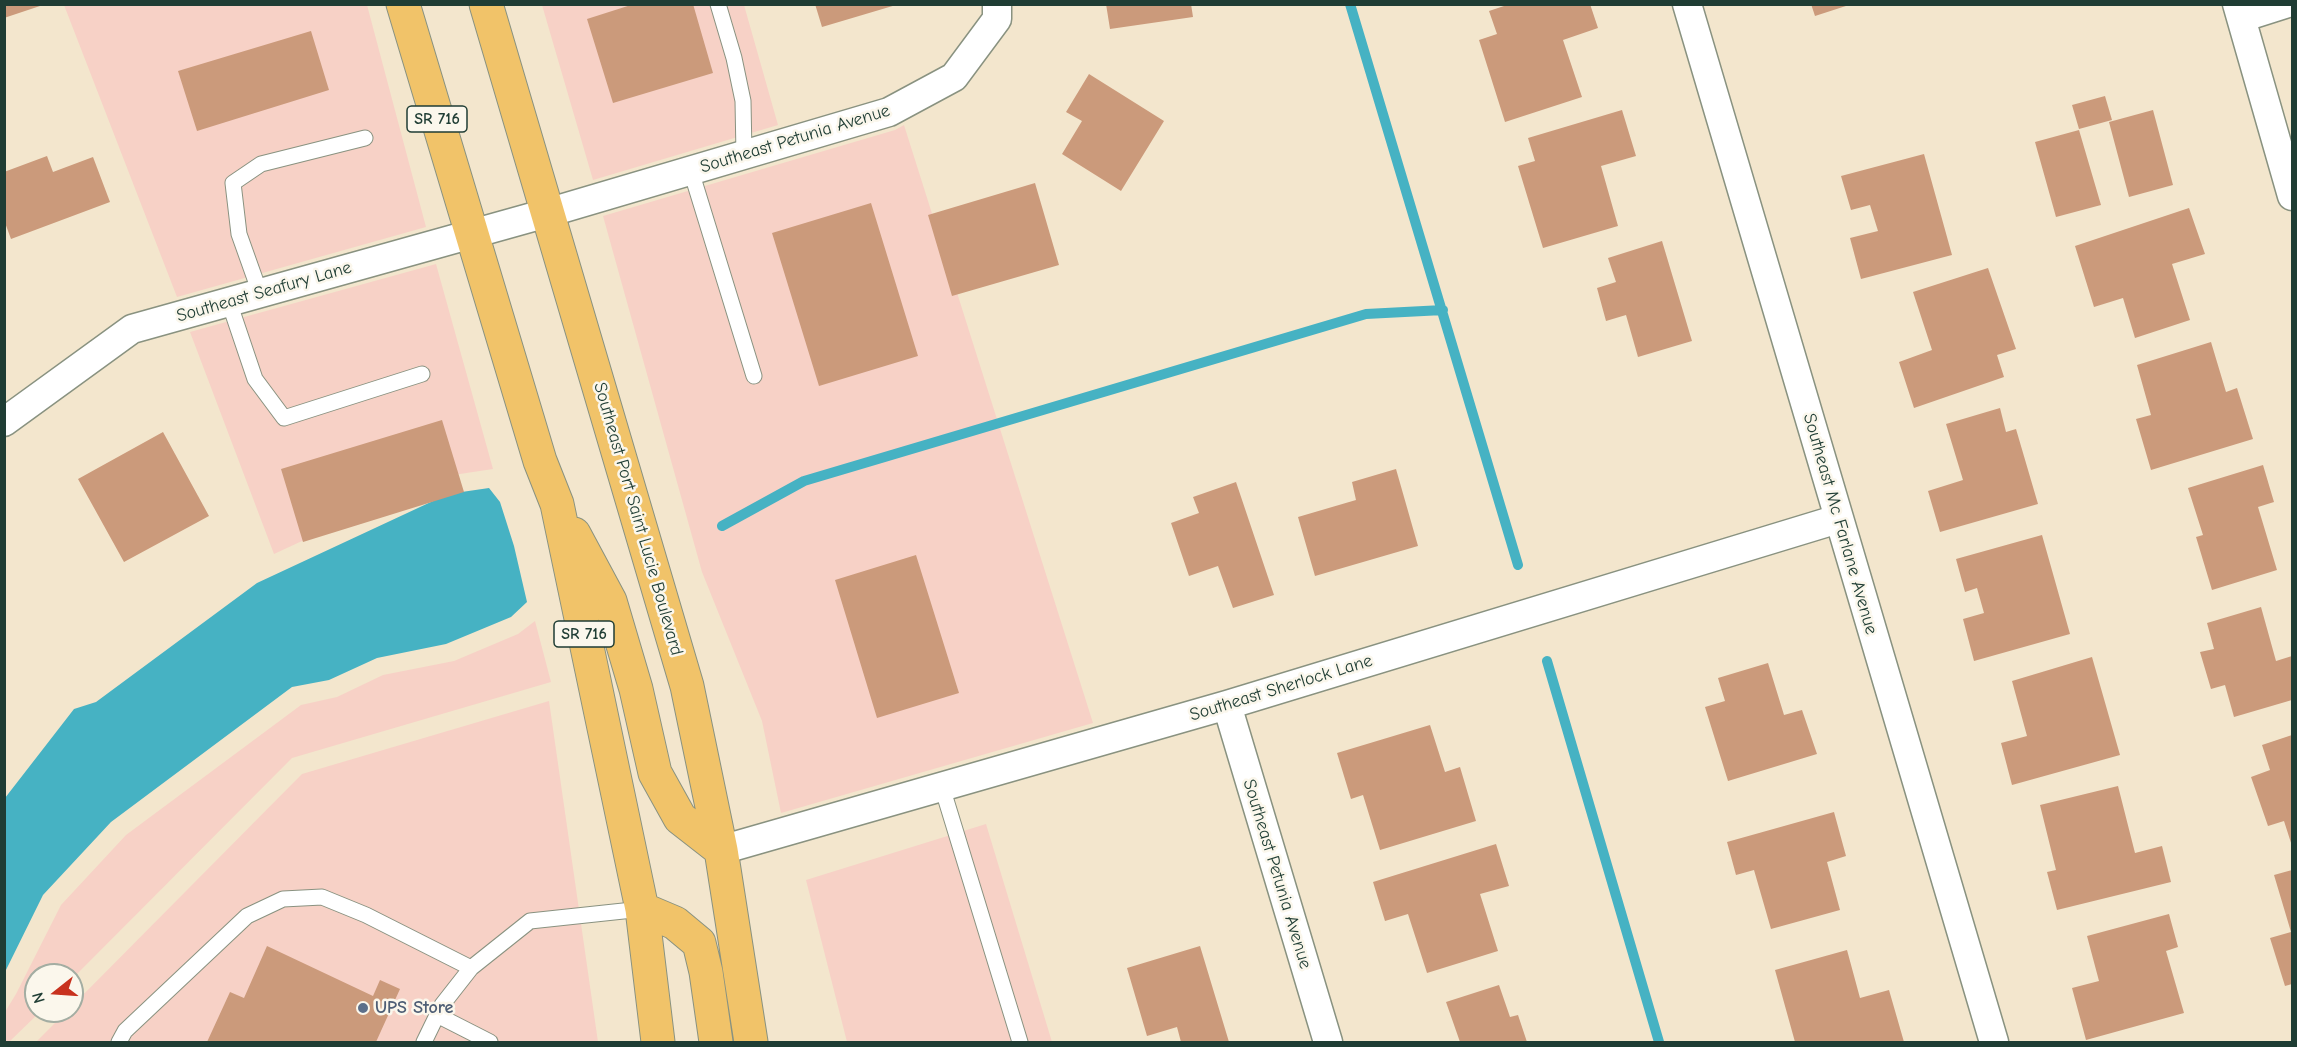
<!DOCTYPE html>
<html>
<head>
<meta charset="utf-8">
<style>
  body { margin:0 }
  #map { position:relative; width:2297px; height:1047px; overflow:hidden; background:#f3e6cd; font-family:"Comic Neue",sans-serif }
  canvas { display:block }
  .frame { position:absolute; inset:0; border:6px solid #1f3d34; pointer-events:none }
  .north { position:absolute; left:24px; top:963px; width:60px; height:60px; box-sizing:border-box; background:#fbf7ec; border:2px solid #a3ada2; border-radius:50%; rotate:253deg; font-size:16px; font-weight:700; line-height:24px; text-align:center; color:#1f3d34 }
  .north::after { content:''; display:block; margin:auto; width:21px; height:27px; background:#c8321e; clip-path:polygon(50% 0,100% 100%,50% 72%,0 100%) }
</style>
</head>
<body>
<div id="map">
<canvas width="2297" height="1047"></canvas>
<div class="frame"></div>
<div class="north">N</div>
</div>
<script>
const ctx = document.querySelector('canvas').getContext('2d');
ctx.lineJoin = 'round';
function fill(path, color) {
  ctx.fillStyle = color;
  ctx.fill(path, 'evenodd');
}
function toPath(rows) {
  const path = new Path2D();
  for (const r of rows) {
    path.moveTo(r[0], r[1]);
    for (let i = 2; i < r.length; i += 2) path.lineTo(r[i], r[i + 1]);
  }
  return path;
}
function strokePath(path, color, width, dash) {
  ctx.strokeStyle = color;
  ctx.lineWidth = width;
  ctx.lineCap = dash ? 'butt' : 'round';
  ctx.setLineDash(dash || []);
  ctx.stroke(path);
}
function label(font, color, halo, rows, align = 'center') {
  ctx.font = font + ' "Comic Neue",sans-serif';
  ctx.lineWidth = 5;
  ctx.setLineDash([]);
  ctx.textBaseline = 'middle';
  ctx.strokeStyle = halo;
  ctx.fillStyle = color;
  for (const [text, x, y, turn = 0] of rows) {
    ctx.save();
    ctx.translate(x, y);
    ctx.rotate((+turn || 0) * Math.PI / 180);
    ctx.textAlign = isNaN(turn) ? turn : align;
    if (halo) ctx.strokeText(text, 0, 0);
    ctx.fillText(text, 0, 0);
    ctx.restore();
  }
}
fill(toPath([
  [64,5,367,5,426,227,177,297],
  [542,5,744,5,778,125,593,180],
  [904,125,1093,723,781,813,762,721,702,572,603,216,895,130],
  [436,264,493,469,440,477,274,554,190,332],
  [535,621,551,682,292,758,72,979,72,975,36,975,36,1011,41,1011,9,1042,5,1042,5,1012,16,994,61,905,126,835,301,705,337,697,383,675,454,661,518,634],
  [549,701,598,1042,36,1042,67,1011,72,1011,72,1006,302,774],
  [986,824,1052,1042,847,1042,806,880]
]), '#f7d1c6');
fill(toPath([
  [489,488,500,502,514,546,527,602,511,617,446,644,377,658,329,680,292,687,111,822,43,895,5,972,5,798,74,709,96,702,257,583,448,494]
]), '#46b2c3');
strokePath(toPath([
  [1350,4,1518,565],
  [722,526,804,481,1366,314,1443,310],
  [1547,661,1659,1042]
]), '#46b2c3', 10);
fill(toPath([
  [4,4,43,4,43,5,4,18],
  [634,4,693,4,713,73,613,103,587,19],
  [815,4,896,4,896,5,822,27],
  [1106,4,1191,4,1193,17,1110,29],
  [1510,4,1590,4,1598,28,1563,40,1582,97,1505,122,1479,40,1497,34,1489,11],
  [1811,4,1849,4,1849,5,1815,16],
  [311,31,329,90,197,131,178,71],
  [1089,74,1164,121,1121,191,1062,154,1082,121,1066,112],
  [2105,96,2112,120,2079,129,2072,105],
  [1622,110,1636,156,1601,166,1618,226,1543,248,1518,166,1535,161,1528,138],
  [2153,110,2173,185,2129,197,2109,122],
  [2079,130,2101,205,2056,217,2035,142],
  [1924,154,1952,255,1861,279,1850,238,1878,231,1870,205,1851,210,1841,176],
  [47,156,53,172,93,157,110,202,11,239,4,220,4,172],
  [1035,183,1059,265,952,296,928,215],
  [871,203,918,356,819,386,772,233],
  [2189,208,2205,254,2172,264,2190,320,2135,338,2123,298,2094,307,2075,246],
  [1662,241,1692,341,1638,357,1626,315,1606,321,1597,288,1616,282,1608,258],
  [1988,268,2016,349,1997,355,2004,377,1914,408,1899,362,1932,350,1913,292],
  [2211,342,2226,392,2237,388,2253,439,2151,470,2136,419,2151,415,2137,365],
  [2000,408,2006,432,2016,429,2038,504,1940,532,1928,491,1963,480,1946,424],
  [442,420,464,492,303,542,281,469],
  [163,432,209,516,124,562,78,479],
  [2263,465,2274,502,2258,507,2277,570,2212,590,2196,537,2203,535,2188,488],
  [1396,469,1418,546,1315,576,1298,517,1356,500,1352,482],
  [1236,482,1274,595,1233,608,1218,566,1189,576,1171,523,1199,513,1193,497],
  [2042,535,2070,634,1974,661,1963,619,1984,613,1977,588,1965,592,1956,559],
  [916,555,959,693,877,718,835,580],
  [2261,607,2276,661,2292,656,2292,700,2234,717,2225,685,2211,689,2200,652,2214,649,2207,623],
  [2092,657,2120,755,2012,785,2001,743,2027,736,2012,681],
  [1768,663,1784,715,1802,710,1817,754,1728,781,1705,707,1725,701,1718,678],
  [1430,725,1445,772,1460,767,1476,821,1380,850,1363,795,1351,799,1337,753],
  [2292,735,2292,846,2284,821,2268,826,2251,777,2270,770,2262,745],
  [2118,786,2135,853,2162,846,2171,882,2057,910,2047,872,2056,870,2040,805],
  [1834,812,1846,856,1827,862,1840,910,1771,929,1754,870,1736,875,1727,842],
  [1496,844,1509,886,1480,894,1498,951,1427,973,1408,914,1385,921,1373,882],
  [2292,870,2292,984,2285,986,2270,938,2291,932,2274,875],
  [2169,914,2178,947,2166,951,2184,1013,2086,1040,2072,988,2099,981,2087,936],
  [267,946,373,996,380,980,400,989,376,1042,207,1042,230,992,244,998],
  [1200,946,1229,1042,1181,1042,1177,1027,1147,1036,1127,968],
  [1847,950,1860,998,1889,990,1904,1042,1795,1042,1775,970],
  [1499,985,1510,1017,1518,1015,1527,1042,1460,1042,1446,1002]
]), '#cb9a7b');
const lane = toPath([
  [718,4,734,58,743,101,744,155],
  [691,171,754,376],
  [260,293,239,234,233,183,261,164,365,138],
  [229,302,255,379,284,418,422,374],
  [942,787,1020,1042],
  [437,1015,490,1042],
  [119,1042,125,1031,247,916,283,899,322,897,366,915,471,968],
  [424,1042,442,1005,471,968,530,921,642,909]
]);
const street = toPath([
  [1687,4,1994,1042],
  [2237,4,2292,196],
  [2241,18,2285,4],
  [4,422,132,329,547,213,889,112,954,77,997,19,997,4],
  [1227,705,1328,1042],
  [721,850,1227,705,1838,519]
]);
const primary = toPath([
  [403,4,540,461,557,504,642,909,658,1042],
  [486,4,687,686,721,850,751,1042],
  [574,534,610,601,636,689,655,773,680,818,721,850],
  [642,909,675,923,699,943,706,972,716,1042]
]);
strokePath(lane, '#899280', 17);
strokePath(street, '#899280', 31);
strokePath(primary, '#899280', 35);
strokePath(lane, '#fff', 15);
strokePath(street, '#fff', 28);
strokePath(primary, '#f1c369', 33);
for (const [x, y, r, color] of [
  [363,1008,6,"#5c6f8a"]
]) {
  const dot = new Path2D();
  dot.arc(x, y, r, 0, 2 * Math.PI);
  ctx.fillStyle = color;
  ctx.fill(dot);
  strokePath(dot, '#fbf7ec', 2);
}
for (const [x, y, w] of [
  [437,119,60],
  [584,634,60]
]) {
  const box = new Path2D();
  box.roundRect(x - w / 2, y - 13, w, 26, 4.5);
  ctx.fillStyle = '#fbf7ec';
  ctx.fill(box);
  strokePath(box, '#1f3d34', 1.5);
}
label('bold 16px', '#1f3d34', null, [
  ["SR 716",437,119],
  ["SR 716",584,634]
]);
label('18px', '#1f3d34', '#fbf7ec', [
  ["Southeast Petunia Avenue",795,139,-17],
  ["Southeast Seafury Lane",264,292,-16],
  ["Southeast Port Saint Lucie Boulevard",638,519,74],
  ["Southeast Mc Farlane Avenue",1840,524,74],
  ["Southeast Sherlock Lane",1281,688,-17],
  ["Southeast Petunia Avenue",1277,874,73]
]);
label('bold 18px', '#4e5e75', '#fbf7ec', [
  ["UPS Store",375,1008]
], 'left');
</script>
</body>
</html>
